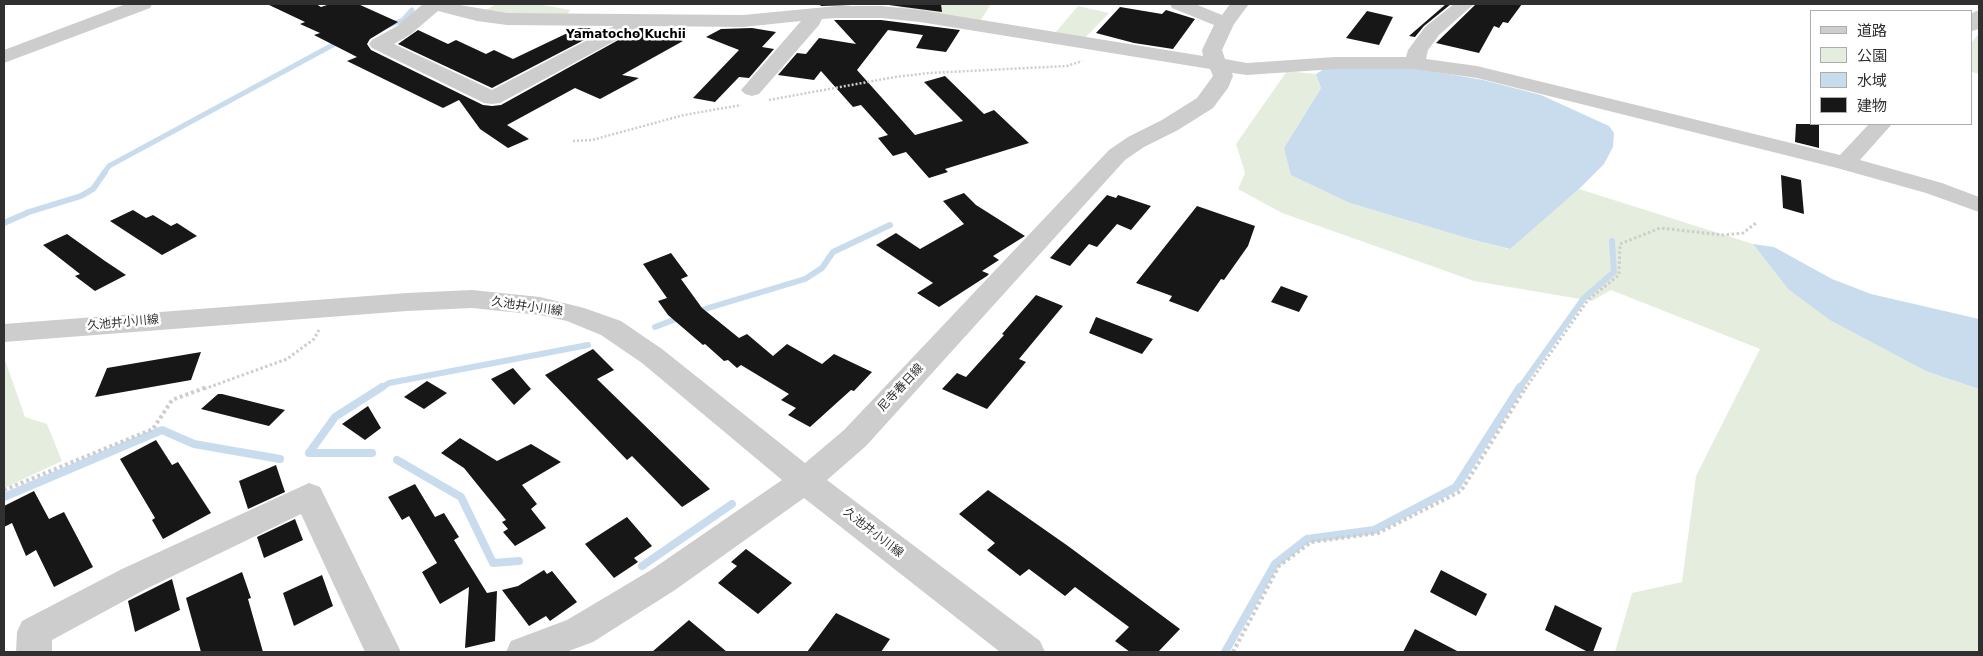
<!DOCTYPE html>
<html>
<head>
<meta charset="utf-8">
<style>
  body { margin:0 }
  #map { position:relative; width:1983px; height:656px; overflow:hidden; background:#fff; font-family:"DejaVu Sans","Noto Sans JP",sans-serif }
  canvas { display:block }
  .frame { position:absolute; inset:0; border:5px solid #303030; pointer-events:none }
  .legend { position:absolute; left:1810px; top:10px; width:162px; height:115px; box-sizing:border-box; background:#fff; border:1px solid #acacac; margin:0; padding:6px 9px; list-style:none; font-size:15px; color:#303030 }
  .legend li { display:flex; align-items:center; gap:10px; height:25px }
  .legend b { width:25px; border:1px solid #acacac }
</style>
</head>
<body>
<div id="map">
<canvas width="1983" height="656"></canvas>
<div class="frame"></div>
<ul class="legend">
<li><b style="height:6px;background:#cdcdcd"></b>道路</li>
<li><b style="height:14px;background:#e5eede"></b>公園</li>
<li><b style="height:14px;background:#c9dcee"></b>水域</li>
<li><b style="height:14px;background:#171717"></b>建物</li>
</ul>
</div>
<script>
const ctx = document.querySelector('canvas').getContext('2d');
ctx.lineJoin = 'round';
function fill(path, color) {
  ctx.fillStyle = color;
  ctx.fill(path, 'evenodd');
}
function toPath(rows) {
  const path = new Path2D();
  for (const r of rows) {
    path.moveTo(r[0], r[1]);
    for (let i = 2; i < r.length; i += 2) path.lineTo(r[i], r[i + 1]);
  }
  return path;
}
function strokePath(path, color, width, dash) {
  ctx.strokeStyle = color;
  ctx.lineWidth = width;
  ctx.lineCap = dash ? 'butt' : 'round';
  ctx.setLineDash(dash || []);
  ctx.stroke(path);
}
function label(font, color, halo, rows, align = 'center') {
  ctx.font = font + ' "DejaVu Sans","Noto Sans JP",sans-serif';
  ctx.lineWidth = 5;
  ctx.setLineDash([]);
  ctx.textBaseline = 'middle';
  ctx.strokeStyle = halo;
  ctx.fillStyle = color;
  for (const [text, x, y, turn = 0] of rows) {
    ctx.save();
    ctx.translate(x, y);
    ctx.rotate((+turn || 0) * Math.PI / 180);
    ctx.textAlign = isNaN(turn) ? turn : align;
    if (halo) ctx.strokeText(text, 0, 0);
    ctx.fillText(text, 0, 0);
    ctx.restore();
  }
}
fill(toPath([
  [496,4,538,4,570,10,565,18,483,12],
  [903,4,991,4,980,21,897,9],
  [1078,6,1109,13,1083,40,1055,33],
  [1979,33,1979,74,1972,72,1972,42],
  [1287,71,1316,74,1321,88,1284,148,1350,203,1470,239,1509,249,1579,189,1753,244,1788,289,1928,372,1979,389,1979,652,1615,652,1632,593,1682,582,1696,476,1760,349,1611,290,1592,301,1474,281,1282,213,1238,189,1245,173,1236,144],
  [4,357,25,417,47,424,62,461,4,488]
]), '#e5eede');
fill(toPath([
  [1415,68,1483,80,1541,95,1609,126,1614,133,1613,147,1604,164,1579,189,1510,249,1470,239,1350,203,1291,175,1284,148,1321,88,1316,74,1324,69],
  [1753,244,1774,247,1832,279,1871,294,1979,319,1979,389,1928,372,1830,320,1788,289]
]), '#c9dcee');
strokePath(toPath([
  [390,25,403,20,412,10],
  [104,173,109,166,340,41]
]), '#c9dcee', 5);
strokePath(toPath([
  [4,223,29,212,81,196,93,189,105,172],
  [695,312,805,279,822,268,833,252,890,225],
  [655,327,681,317],
  [380,389,389,383,588,345],
  [1519,389,1584,298,1614,272,1612,241]
]), '#c9dcee', 6);
strokePath(toPath([
  [309,453,335,417,382,387],
  [309,453,372,453],
  [397,460,461,497,493,563,519,561],
  [4,497,162,430,194,444,280,459],
  [642,566,732,504],
  [1225,652,1275,564,1307,539,1374,530,1456,487,1520,387]
]), '#c9dcee', 8);
fill(toPath([
  [267,4,316,4,321,7,330,4,358,4,398,22,370,39,367,44,371,50,483,105,492,106,501,105,640,28,650,28,683,41,622,75,639,78,600,99,575,88,507,125,529,139,508,148,480,129,459,100,443,108,347,61,357,57,314,35,320,33,300,24,305,22],
  [819,4,941,4,942,12,881,4,821,6],
  [1446,4,1451,4,1424,26,1415,37,1409,36],
  [1476,4,1522,4,1508,23,1503,22,1499,28,1494,26,1479,53,1436,43],
  [1120,7,1162,14,1166,10,1195,19,1173,49,1134,43,1096,33],
  [1367,11,1393,17,1379,45,1346,38],
  [834,20,881,20,960,30,946,52,916,48,923,35,888,30,857,70,915,135,963,121,924,82,945,76,984,114,994,110,1029,143,945,169,948,172,929,178,906,152,893,156,878,138,888,135,861,105,853,107,821,71,814,80,778,75,797,53,806,54,819,38,856,44],
  [578,28,589,28,599,32,601,28,607,28,492,88,398,44,418,30,448,44,456,40,486,54,494,50,513,59],
  [752,28,776,32,762,47,774,49,749,78,739,77,715,102,693,98,739,50,706,37,721,29],
  [1796,124,1819,124,1819,148,1795,142],
  [1781,175,1801,180,1804,214,1783,208],
  [964,193,976,205,1025,236,993,256,999,260,982,271,989,274,987,276,939,307,917,293,933,283,876,245,896,233,920,249,964,224,943,201],
  [1107,195,1116,198,1118,195,1151,206,1131,230,1117,224,1097,247,1089,244,1070,266,1050,258],
  [1197,206,1255,226,1248,246,1224,280,1221,279,1198,312,1169,301,1172,296,1136,283],
  [133,210,146,218,153,215,171,226,177,223,197,236,162,255,110,221],
  [67,234,105,261,126,275,95,291,75,276,80,274,43,245],
  [671,253,688,276,681,279,702,308,739,338,747,334,773,356,787,344,822,364,834,354,872,372,854,391,851,390,810,427,788,415,796,408,781,400,789,394,741,365,737,368,728,360,724,361,705,344,703,345,668,315,658,301,667,298,643,264],
  [1281,286,1308,296,1299,312,1271,302],
  [1036,295,1063,306,1019,359,1026,362,987,409,942,389,957,373,966,377,1004,335,1002,334],
  [1096,317,1153,339,1142,354,1089,333],
  [593,349,614,370,597,379,710,489,682,507,632,456,627,460,545,375],
  [201,352,191,380,95,397,107,368],
  [513,368,531,389,514,405,491,379],
  [427,381,447,393,424,409,404,397],
  [218,394,222,394,285,410,269,426,201,409],
  [368,406,381,428,365,440,342,424],
  [460,438,497,461,531,444,561,462,522,485,537,504,531,509,546,528,515,546,503,532,508,529,502,522,506,520,464,468,441,453],
  [156,440,172,465,178,462,211,513,163,539,152,520,155,518,120,459],
  [276,465,285,492,248,509,239,481],
  [415,484,435,517,444,513,459,537,454,540,487,593,497,591,495,641,465,648,469,587,440,604,422,572,437,563,409,516,402,520,388,497],
  [988,490,1068,546,1180,629,1158,652,1130,652,1115,641,1129,627,1075,587,1065,596,1029,569,1020,576,987,550,995,543,959,514],
  [34,491,49,519,64,512,93,567,54,587,36,550,26,556,12,523,4,527,4,506],
  [627,517,652,546,634,558,638,562,614,578,585,544],
  [295,519,303,540,264,558,257,537],
  [746,549,792,583,758,614,718,583,737,566,731,562],
  [544,570,547,574,552,571,577,602,550,621,546,616,529,626,502,590,518,586],
  [1441,570,1487,594,1476,616,1430,592],
  [242,572,251,598,248,599,263,652,201,652,186,598],
  [322,575,333,606,294,626,283,593],
  [172,579,180,610,135,632,128,601],
  [1555,605,1602,628,1593,652,1588,652,1545,630],
  [836,613,890,639,881,652,807,652],
  [689,620,727,652,652,652],
  [1415,629,1459,652,1403,652]
]), '#171717');
strokePath(toPath([
  [769,100,895,77,929,73,1067,66,1082,61],
  [573,141,592,140,684,115,741,105]
]), '#cdcdcd', 2.5, [2, 2]);
strokePath(toPath([
  [204,389,287,359,314,339,319,330],
  [1525,389,1588,300,1619,275,1620,244,1660,228,1723,235,1743,233,1756,223]
]), '#cdcdcd', 3, [2.5, 2.5]);
strokePath(toPath([
  [4,490,153,429,172,400,207,387],
  [1233,652,1279,566,1311,542,1378,533,1461,491,1526,387]
]), '#cdcdcd', 4, [3, 3]);
fill(toPath([
  [126,4,152,4,150,8,4,63,4,50,126,4],
  [423,4,454,4,507,13,743,15,837,6,881,6,920,10,1203,56,1202,50,1214,25,1172,8,1170,4,1195,4,1222,15,1230,4,1249,4,1234,24,1222,50,1225,59,1247,63,1335,57,1406,57,1408,50,1425,27,1454,4,1474,4,1439,35,1428,50,1426,59,1477,66,1840,155,1869,124,1892,124,1860,160,1942,183,1979,197,1979,212,1926,193,1837,168,1477,78,1414,69,1335,69,1247,75,1232,73,1233,76,1228,88,1213,108,1178,130,1144,147,1125,160,866,446,827,480,1040,641,1045,652,1000,652,804,498,675,590,593,642,566,652,506,652,511,641,567,620,651,570,782,480,642,363,601,335,567,321,540,315,472,308,407,311,4,342,4,324,407,293,472,290,540,297,584,308,621,321,662,349,805,463,844,430,1109,150,1128,137,1162,120,1197,98,1213,76,1210,69,920,22,881,18,837,18,822,19,819,25,759,94,752,96,745,94,741,90,801,21,743,27,639,26,635,30,500,103,492,104,484,103,372,48,369,44,372,40,397,26,423,4],
  [438,11,477,21,507,25,614,26,492,90,394,44,411,34,438,11],
  [1979,10,1979,29,1972,31,1972,13,1979,10],
  [309,483,320,487,401,652,365,652,301,514,146,589,52,640,52,652,16,652,17,632,22,621,122,569,309,483]
]), '#cdcdcd');
label('bold 12px', '#000', '#fff', [
  ["Yamatocho Kuchii",626,35]
]);
label('12px', '#303030', '#fff', [
  ["久池井小川線",527,307,8],
  ["久池井小川線",123,323,-5],
  ["尼寺春日線",901,388,-47],
  ["久池井小川線",873,533,38]
]);
</script>
</body>
</html>
